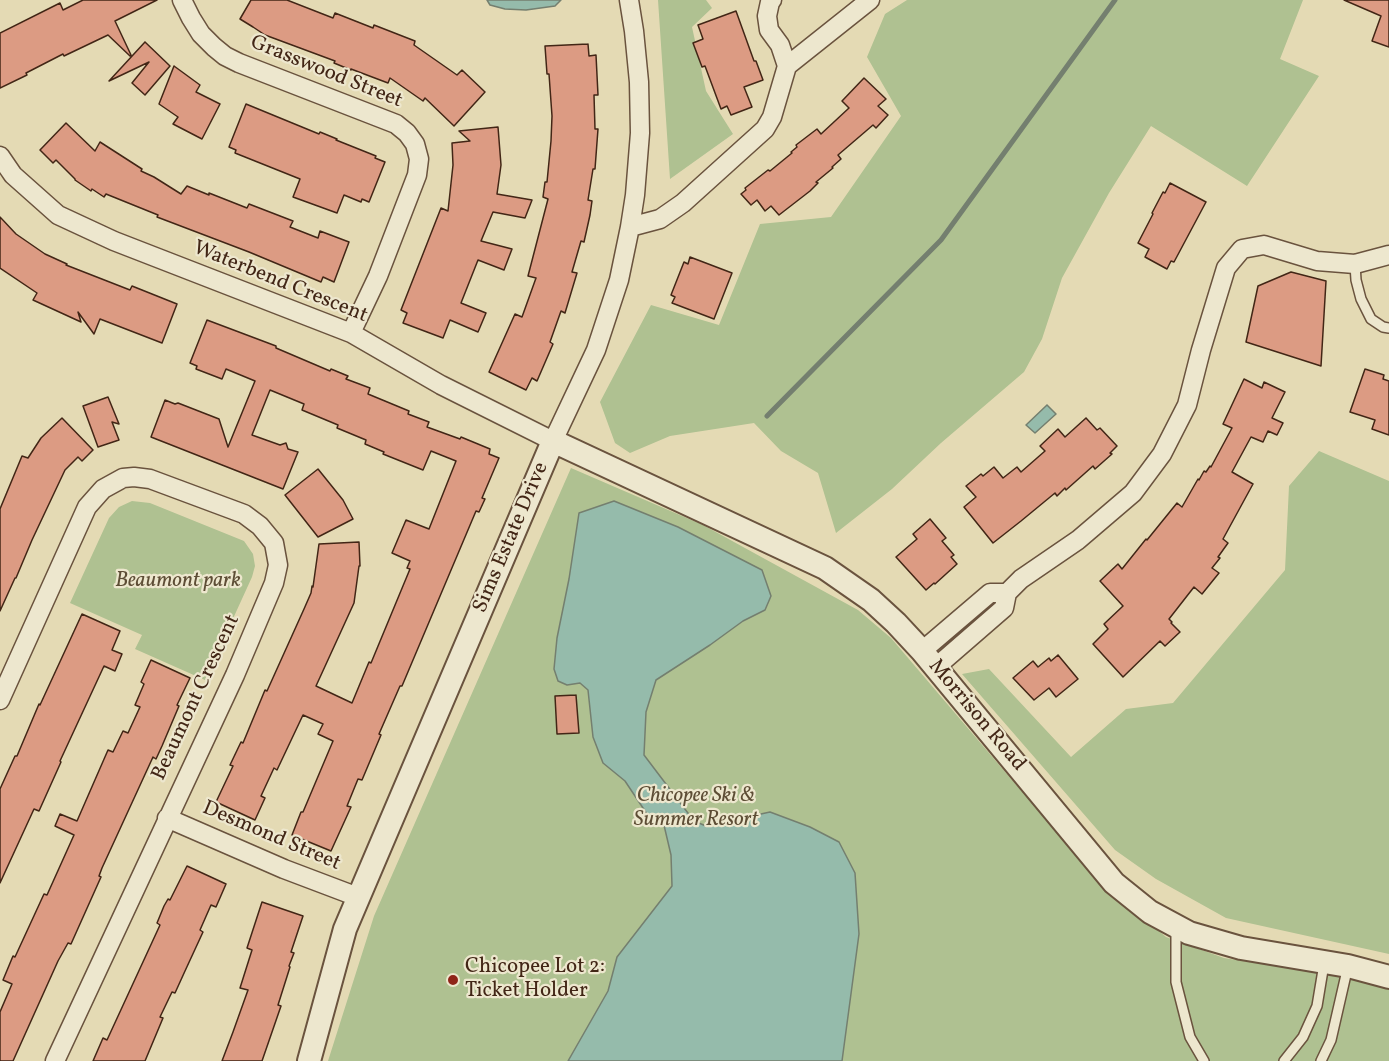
<!DOCTYPE html>
<html>
<head>
<meta charset="utf-8">
<style>
  body { margin:0 }
  canvas { display:block; background:#e4dab4 }
</style>
</head>
<body>
<canvas width="1389" height="1061"></canvas>
<script>
const ctx = document.querySelector('canvas').getContext('2d');
ctx.lineJoin = 'round';
function fill(path, color) {
  ctx.fillStyle = color;
  ctx.fill(path, 'evenodd');
}
function toPath(rows) {
  const path = new Path2D();
  for (const r of rows) {
    path.moveTo(r[0], r[1]);
    for (let i = 2; i < r.length; i += 2) path.lineTo(r[i], r[i + 1]);
  }
  return path;
}
function strokePath(path, color, width, dash) {
  ctx.strokeStyle = color;
  ctx.lineWidth = width;
  ctx.lineCap = dash ? 'butt' : 'round';
  ctx.setLineDash(dash || []);
  ctx.stroke(path);
}
function label(font, color, halo, rows, align = 'center') {
  ctx.font = font + ' Vollkorn,serif';
  ctx.lineWidth = 4.5;
  ctx.setLineDash([]);
  ctx.textBaseline = 'middle';
  ctx.strokeStyle = halo;
  ctx.fillStyle = color;
  for (const [text, x, y, turn = 0] of rows) {
    ctx.save();
    ctx.translate(x, y);
    ctx.rotate((+turn || 0) * Math.PI / 180);
    ctx.textAlign = isNaN(turn) ? turn : align;
    if (halo) ctx.strokeText(text, 0, 0);
    ctx.fillText(text, 0, 0);
    ctx.restore();
  }
}
fill(toPath([
  [658,0,706,0,712,8,692,27,706,91,733,134,670,179],
  [907,0,1303,0,1280,59,1319,76,1247,186,1151,126,1109,193,1062,278,1042,339,1024,372,941,443,892,489,836,533,818,473,781,451,754,423,670,436,630,453,615,443,600,402,651,305,719,325,760,224,831,217,901,116,867,57,885,14],
  [1319,451,1389,481,1389,954,1226,918,1156,879,1115,850,962,674,989,669,1071,757,1126,709,1173,703,1285,570,1289,486],
  [571,468,703,525,858,610,891,638,1018,787,1129,905,1166,937,1224,958,1359,979,1389,986,1389,1061,328,1061,374,916],
  [132,501,150,503,244,541,253,554,255,566,252,577,205,680,135,649,142,635,70,603,109,518,119,507]
]), '#afc191');
const water = toPath([
  [487,0,561,0,555,6,526,10,505,9,490,5,487,0],
  [1047,405,1056,414,1035,433,1026,425,1047,405],
  [614,501,678,527,762,570,771,596,765,610,743,621,710,645,656,680,646,712,644,755,694,821,706,826,770,812,810,827,839,842,855,873,859,934,842,1061,568,1061,608,991,617,957,672,886,671,855,663,821,647,814,625,781,603,763,593,737,588,690,580,683,567,685,558,681,554,669,557,638,569,579,579,513,614,501]
]);
fill(water, '#95bbab');
strokePath(water, '#747f6f', 1.5);
strokePath(toPath([
  [767,416,941,240,1115,0]
]), '#747f6f', 5);
const building = toPath([
  [83,0,157,0,115,21,131,55,130,56,108,35,64,56,63,54,26,73,27,75,0,88,0,33,60,3,63,10,83,0],
  [251,0,287,0,333,18,335,13,373,28,374,25,415,41,414,45,457,75,462,70,485,92,454,126,425,98,423,101,390,78,388,83,351,69,351,70,334,63,335,61,265,35,253,27,240,19,251,0],
  [1344,0,1389,0,1389,47,1372,41,1381,16,1344,0],
  [736,11,754,61,756,61,763,80,744,87,752,107,731,115,727,106,721,109,705,66,702,67,693,43,703,39,698,25,736,11],
  [145,42,170,66,145,95,132,83,149,62,109,81,145,42],
  [588,44,589,56,596,55,598,95,594,95,595,129,598,129,595,169,593,169,588,200,592,201,590,215,584,242,581,241,572,272,577,273,565,313,561,311,550,342,553,344,537,381,532,378,526,390,489,372,515,314,522,317,536,278,528,276,548,199,543,197,545,182,547,182,551,141,552,116,549,74,547,74,545,46,588,44],
  [174,66,200,85,196,92,220,104,202,139,173,124,178,117,159,104,174,66],
  [864,78,886,99,878,106,888,115,876,128,873,125,838,155,841,159,832,167,833,168,816,182,818,183,810,191,779,215,771,206,765,211,757,200,751,205,741,194,746,190,745,188,768,170,770,171,792,153,791,152,797,147,796,145,817,129,821,134,849,108,842,101,864,78],
  [246,104,319,134,320,132,337,139,336,140,376,156,375,158,385,162,369,202,362,199,361,202,344,195,337,213,293,197,300,179,235,153,236,150,229,147,246,104],
  [66,123,95,151,100,142,142,169,141,171,154,177,181,194,187,186,209,195,209,193,247,208,249,204,293,221,290,227,318,238,320,231,349,242,334,282,323,277,321,282,249,252,157,217,158,215,106,194,104,197,92,189,91,191,75,180,75,179,56,160,53,163,40,150,66,123],
  [498,127,501,165,497,194,532,200,525,218,493,212,481,241,512,249,504,270,478,260,461,303,486,313,478,332,450,320,443,338,403,323,407,313,401,310,441,208,448,211,453,165,452,143,470,141,459,131,498,127],
  [1170,183,1206,202,1174,262,1171,261,1167,269,1145,257,1149,249,1138,243,1153,214,1152,213,1163,192,1165,193,1170,183],
  [0,217,16,234,45,254,67,264,66,265,130,290,132,286,177,304,162,343,100,319,94,334,78,312,81,322,33,300,37,293,0,268,0,217],
  [690,257,732,273,714,319,672,303,675,297,671,295,684,262,688,264,690,257],
  [1291,272,1326,281,1321,366,1246,342,1258,286,1291,272],
  [207,320,276,346,276,348,330,371,331,369,348,376,346,379,370,388,368,394,409,411,408,414,429,422,427,427,460,439,461,437,490,449,489,454,499,458,482,498,485,499,479,512,476,511,402,686,400,686,379,734,381,735,362,780,358,779,347,806,351,807,331,851,292,835,301,812,303,812,333,741,318,734,323,724,303,715,277,770,274,768,261,796,265,798,255,820,216,802,233,766,230,765,241,742,243,743,265,690,267,691,304,609,311,593,312,586,313,587,319,544,359,542,360,566,359,566,354,603,316,686,352,703,369,662,371,663,410,569,407,568,410,561,392,553,406,520,429,529,456,461,431,451,423,470,383,454,384,452,365,444,366,440,337,428,338,425,302,410,304,404,270,390,252,435,280,445,286,443,288,449,298,452,283,489,151,437,165,400,175,404,178,403,219,419,228,447,255,381,226,369,222,379,196,369,197,366,190,363,207,320],
  [1365,369,1384,375,1383,379,1389,381,1389,435,1372,429,1375,420,1350,412,1365,369],
  [1244,379,1262,388,1264,382,1285,392,1272,418,1283,423,1277,435,1268,431,1263,442,1251,437,1232,472,1253,484,1223,539,1228,543,1218,557,1220,558,1212,568,1219,573,1202,594,1194,587,1169,619,1172,622,1171,623,1180,632,1165,646,1160,641,1123,677,1093,644,1108,629,1104,624,1123,606,1100,581,1118,564,1122,569,1146,539,1147,540,1177,503,1182,507,1198,479,1199,480,1204,471,1206,472,1210,466,1211,467,1232,428,1223,424,1244,379],
  [108,397,119,424,112,422,119,440,98,447,83,406,108,397],
  [62,418,93,450,82,461,78,457,65,470,32,540,16,578,15,578,0,611,0,509,22,456,28,458,41,438,62,418],
  [1086,418,1097,430,1100,428,1117,446,1110,453,1112,454,1095,469,1093,466,1066,490,1065,488,1057,496,1055,493,1021,521,993,543,964,507,976,497,966,486,981,474,983,476,994,467,1003,478,1017,467,1021,472,1045,451,1040,446,1058,429,1065,437,1086,418],
  [318,469,343,500,353,519,318,537,285,495,318,469],
  [930,519,946,538,942,541,954,555,951,557,957,564,935,584,934,583,926,590,896,557,917,539,913,534,930,519],
  [82,614,120,631,112,650,122,654,115,671,104,666,60,761,61,762,39,811,34,809,0,883,0,789,15,756,17,756,39,704,40,705,82,614],
  [1058,655,1078,679,1056,697,1049,688,1034,700,1013,678,1033,661,1038,667,1049,658,1051,661,1058,655],
  [151,660,190,678,177,705,179,706,162,746,156,759,153,757,102,868,99,876,101,877,71,944,68,943,58,961,13,1061,0,1061,0,1012,12,984,3,980,13,956,15,957,44,894,47,895,74,835,55,826,60,814,77,821,108,750,113,752,123,731,128,733,140,707,135,705,144,684,141,682,151,660],
  [576,695,579,733,557,734,555,696,576,695],
  [187,866,226,884,216,907,211,905,200,930,203,932,185,971,175,993,172,992,160,1017,163,1018,145,1061,93,1061,103,1038,107,1040,160,925,157,923,164,906,168,899,170,900,187,866],
  [262,902,303,916,291,952,294,953,289,966,290,967,278,1005,281,1006,262,1061,222,1061,233,1032,248,990,240,988,252,950,247,948,262,902]
]);
fill(building, '#dc9b83');
strokePath(building, '#422616', 1.5);
const service = toPath([
  [1355,264,1356,280,1361,299,1371,319,1383,327,1389,328],
  [1176,929,1176,982,1190,1037,1204,1061],
  [1284,1061,1303,1037,1317,1006,1324,964],
  [1321,1061,1331,1040,1348,966]
]);
const minor = toPath([
  [182,0,191,18,201,34,214,47,225,56,239,63,396,124,407,133,415,144,419,159,417,175,378,276,351,333],
  [772,0,770,2,767,16,769,30,780,45,787,66],
  [0,156,13,175,58,215,114,241,351,333,441,385,553,441,596,350,619,280,630,227,635,195,640,133,639,82,634,31,629,0],
  [630,227,660,219,683,203,765,129,772,117,787,66,870,0],
  [922,651,990,593,1007,593],
  [936,667,1004,608,1007,593,1021,579,1078,540,1133,493,1162,454,1187,405,1201,350,1226,268,1242,249,1264,245,1317,261,1355,264,1389,255],
  [0,700,87,507,103,489,123,478,134,477,150,479,244,514,260,526,274,543,278,565,274,583,235,675,55,1061],
  [167,818,284,869,358,897]
]);
const tertiary = toPath([
  [309,1061,345,929,553,441,825,568,871,600,896,623,922,651,1114,883,1150,912,1189,933,1241,948,1348,966,1389,977]
]);
strokePath(service, '#6a533e', 12);
strokePath(minor, '#6a533e', 21);
strokePath(tertiary, '#6a533e', 26);
strokePath(service, '#ede7ce', 9);
strokePath(minor, '#ede7ce', 18);
strokePath(tertiary, '#ede7ce', 22);
for (const [x, y, r, color] of [
  [453,980,6,"#8f2418"]
]) {
  const dot = new Path2D();
  dot.arc(x, y, r, 0, 2 * Math.PI);
  ctx.fillStyle = color;
  ctx.fill(dot);
  strokePath(dot, '#ede7ce', 2);
}
label('21px', '#422616', '#ede7ce', [
  ["Grasswood Street",326,73,22],
  ["Waterbend Crescent",280,283,22],
  ["Sims Estate Drive",512,538,-67],
  ["Beaumont Crescent",197,698,-65],
  ["Morrison Road",976,716,50],
  ["Desmond Street",271,837,23]
]);
label('italic 21px', '#5d4d35', '#ede7ce', [
  ["Beaumont park",178,582],
  ["Chicopee Ski &",696,797],
  ["Summer Resort",696,821]
]);
label('21px', '#422616', '#ede7ce', [
  ["Chicopee Lot 2:",465,968],
  ["Ticket Holder",465,992]
], 'left');
</script>
</body>
</html>
